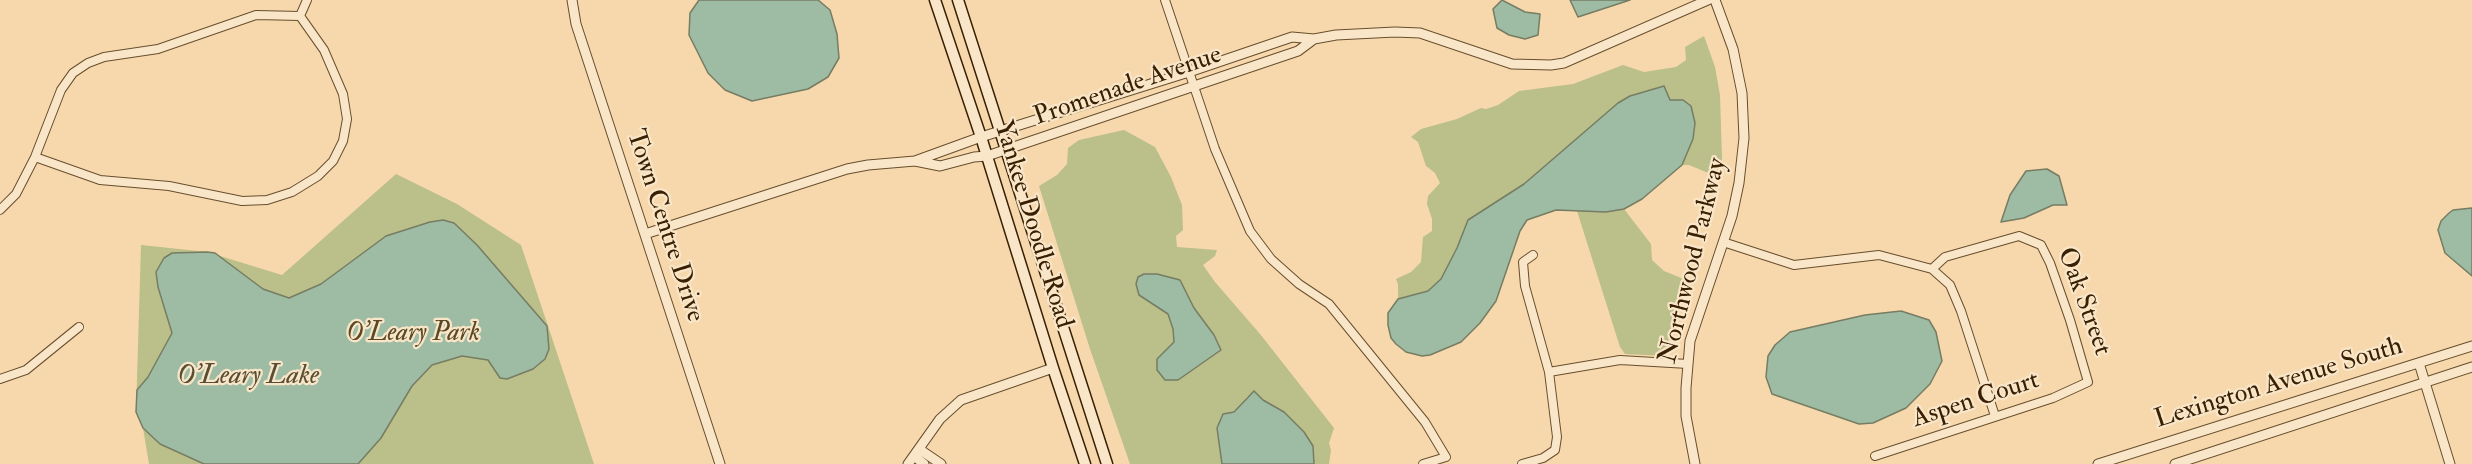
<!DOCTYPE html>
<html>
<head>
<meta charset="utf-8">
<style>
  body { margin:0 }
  canvas { display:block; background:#f6d8ac }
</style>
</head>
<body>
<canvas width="2472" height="464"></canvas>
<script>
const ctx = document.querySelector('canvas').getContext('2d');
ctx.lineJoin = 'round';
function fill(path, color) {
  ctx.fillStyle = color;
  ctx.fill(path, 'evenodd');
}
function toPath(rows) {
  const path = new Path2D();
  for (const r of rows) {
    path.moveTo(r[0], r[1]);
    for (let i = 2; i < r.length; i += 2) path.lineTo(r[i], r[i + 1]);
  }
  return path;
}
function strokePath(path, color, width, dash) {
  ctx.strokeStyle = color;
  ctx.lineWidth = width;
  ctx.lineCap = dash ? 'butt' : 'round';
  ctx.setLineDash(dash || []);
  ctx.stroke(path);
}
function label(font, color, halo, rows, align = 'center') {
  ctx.font = font + ' "IM FELL Double Pica",serif';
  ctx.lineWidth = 4.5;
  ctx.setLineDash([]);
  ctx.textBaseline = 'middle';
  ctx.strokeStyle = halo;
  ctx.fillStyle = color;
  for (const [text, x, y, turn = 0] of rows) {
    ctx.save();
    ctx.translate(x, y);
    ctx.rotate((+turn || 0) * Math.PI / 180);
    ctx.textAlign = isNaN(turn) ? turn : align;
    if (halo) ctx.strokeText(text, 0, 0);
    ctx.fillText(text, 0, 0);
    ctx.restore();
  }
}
fill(toPath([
  [1704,36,1715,67,1720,95,1722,159,1718,177,1689,165,1682,165,1693,139,1683,100,1670,100,1664,86,1630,96,1618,104,1524,184,1468,220,1457,248,1441,279,1428,291,1398,299,1398,284,1396,279,1411,272,1421,262,1423,237,1432,231,1432,219,1427,204,1428,196,1440,183,1435,173,1426,166,1418,142,1411,137,1421,129,1457,119,1481,108,1486,109,1498,105,1519,91,1573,84,1623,65,1644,72,1676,67,1686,60,1685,47],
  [1124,130,1155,147,1171,177,1182,205,1183,230,1176,236,1177,247,1217,250,1215,256,1203,265,1215,282,1260,334,1334,428,1329,443,1331,450,1329,464,1314,464,1313,446,1304,432,1284,412,1263,400,1248,396,1234,412,1223,414,1217,428,1222,464,1130,464,1090,349,1039,186,1057,175,1067,164,1068,148,1079,140],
  [1180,281,1194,308,1219,344,1157,370,1157,359,1174,342,1173,329,1168,314,1148,301],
  [396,174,457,204,521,245,594,464,149,464,143,428,136,412,141,245,207,252,282,275],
  [1624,209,1651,244,1652,260,1664,271,1686,280,1664,356,1625,354,1620,347,1577,211]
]), '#bbbf8a');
const water = toPath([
  [699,0,818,0,830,10,837,34,839,58,828,77,808,89,752,101,725,90,708,73,689,35,690,13,699,0],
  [1502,0,1525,12,1540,14,1538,35,1525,39,1509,35,1497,28,1493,9,1502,0],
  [1570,0,1630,0,1578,17,1570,0],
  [1664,86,1670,100,1683,100,1691,106,1695,123,1693,139,1682,165,1642,199,1624,209,1606,212,1556,210,1527,220,1520,231,1496,301,1480,323,1461,342,1430,355,1422,356,1406,352,1396,344,1391,338,1388,325,1388,313,1398,299,1428,291,1441,279,1457,248,1468,220,1524,184,1618,103,1630,96,1664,86],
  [2047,169,2059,176,2067,205,2053,205,2024,218,2001,222,2010,195,2026,171,2047,169],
  [2472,208,2472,276,2445,253,2438,230,2441,221,2449,213,2453,210,2472,208],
  [443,220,454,223,477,245,547,326,549,349,545,359,533,369,507,379,500,378,488,360,462,356,432,365,412,386,381,438,358,464,204,464,160,444,143,428,136,412,137,390,148,377,172,333,158,287,156,272,164,258,172,253,207,252,215,253,263,289,289,298,321,284,386,236,430,222,443,220],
  [1144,274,1157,274,1180,280,1194,308,1214,335,1221,350,1178,380,1165,380,1157,370,1157,359,1174,342,1173,329,1168,314,1139,295,1136,284,1138,277,1144,274],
  [1901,311,1929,320,1936,332,1942,361,1930,384,1906,408,1873,423,1859,424,1772,394,1766,377,1768,356,1775,345,1790,332,1865,315,1901,311],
  [1254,391,1263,400,1284,412,1304,432,1313,446,1314,464,1222,464,1217,428,1223,414,1234,412,1254,391]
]);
fill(water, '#9ebba4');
strokePath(water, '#767d63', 1.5);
const minor = toPath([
  [1165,0,1215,149,1250,231,1271,259,1299,284,1329,304,1425,422,1446,457,1423,464],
  [300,16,307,0],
  [35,157,100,180,169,186,242,201,267,200,292,192,318,176,333,161,343,141,347,119,343,94,324,50,300,16],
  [0,210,16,194,35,157,61,90,73,73,88,63,104,57,158,49,256,15,300,16],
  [1723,242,1794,265,1879,255,1932,269,1950,285,1961,311,1995,416],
  [1533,255,1523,262,1525,286,1549,372],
  [0,379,26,370,79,327],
  [1875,456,2053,398,2088,382,2070,320,2050,263,2041,245,2019,236,1945,257,1932,269],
  [1522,464,1543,458,1555,450,1557,437,1549,372,1620,360,1688,364]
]);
const tertiary = toPath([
  [572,0,576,24,720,464],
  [915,161,981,137,1189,72,1292,37,1314,39,1336,35,1395,32,1420,33,1512,64,1551,65,1564,63,1708,0],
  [645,234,847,169,868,165,915,161,940,166,974,157,987,156,1298,51,1314,39],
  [2419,363,2450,464],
  [919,449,941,464],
  [914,456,924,464],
  [908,464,940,419,961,400,1053,368],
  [1695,464,1686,416,1686,388,1690,341,1732,216,1739,183,1744,138,1742,93,1733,49,1715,0],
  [2098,464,2472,346],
  [2175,464,2472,367]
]);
const secondary = toPath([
  [935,0,981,137,1053,368,1085,464],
  [958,0,1107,464]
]);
strokePath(minor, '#684e2c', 10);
strokePath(tertiary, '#684e2c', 11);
strokePath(secondary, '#392002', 13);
strokePath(minor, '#f9e6c9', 8);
strokePath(tertiary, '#f9e6c9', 9);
strokePath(secondary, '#f9e6c9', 10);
label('26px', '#392002', '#f9e6c9', [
  ["Promenade Avenue",1128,87,-19],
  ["Yankee Doodle Road",1032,225,73],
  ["Town Centre Drive",664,226,72],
  ["Northwood Parkway",1694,261,-76],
  ["Oak Street",2083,302,70],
  ["Lexington Avenue South",2279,384,-17],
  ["Aspen Court",1976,401,-18]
]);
label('italic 26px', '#5a4824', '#f9e6c9', [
  ["O'Leary Park",413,334]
]);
label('italic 27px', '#574e33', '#f9e6c9', [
  ["O'Leary Lake",248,377]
]);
</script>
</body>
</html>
